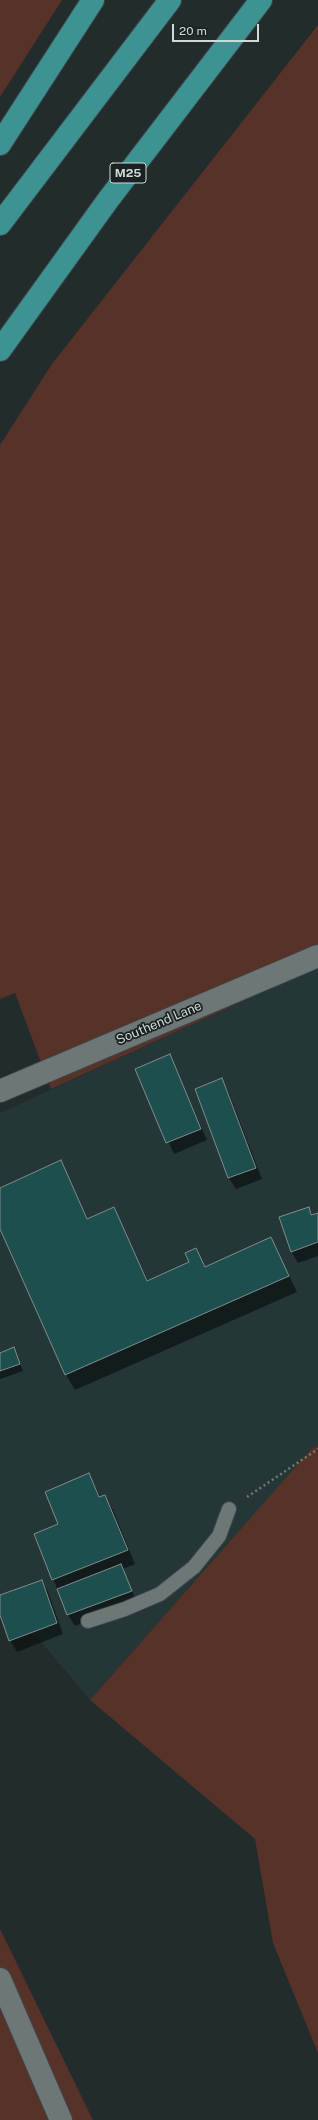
<!DOCTYPE html>
<html>
<head>
<meta charset="utf-8">
<style>
  body { margin:0 }
  #map { position:relative; width:318px; height:2120px; overflow:hidden; background:#232c2c; font-family:"Public Sans",sans-serif }
  canvas { display:block }
  .scale { position:absolute; left:172px; top:24px; width:87px; height:18px; box-sizing:border-box; border:2px solid #d2d8d8; border-top:0; padding-left:5px; font-size:12px; line-height:14px; white-space:nowrap; color:#d2d8d8; -webkit-text-stroke:3px #192222; paint-order:stroke }
</style>
</head>
<body>
<div id="map">
<canvas width="318" height="2120"></canvas>
<div class="scale">20 m</div>
</div>
<script>
const ctx = document.querySelector('canvas').getContext('2d');
ctx.lineJoin = 'round';
function fill(path, color) {
  ctx.fillStyle = color;
  ctx.fill(path, 'evenodd');
}
function toPath(rows) {
  const path = new Path2D();
  for (const r of rows) {
    path.moveTo(r[0], r[1]);
    for (let i = 2; i < r.length; i += 2) path.lineTo(r[i], r[i + 1]);
  }
  return path;
}
function strokePath(path, color, width, dash) {
  ctx.strokeStyle = color;
  ctx.lineWidth = width;
  ctx.lineCap = dash ? 'butt' : 'round';
  ctx.setLineDash(dash || []);
  ctx.stroke(path);
}
function label(font, color, halo, rows, align = 'center') {
  ctx.font = font + ' "Public Sans",sans-serif';
  ctx.lineWidth = 3.5;
  ctx.setLineDash([]);
  ctx.textBaseline = 'middle';
  ctx.strokeStyle = halo;
  ctx.fillStyle = color;
  for (const [text, x, y, turn = 0] of rows) {
    ctx.save();
    ctx.translate(x, y);
    ctx.rotate((+turn || 0) * Math.PI / 180);
    ctx.textAlign = isNaN(turn) ? turn : align;
    if (halo) ctx.strokeText(text, 0, 0);
    ctx.fillText(text, 0, 0);
    ctx.restore();
  }
}
fill(toPath([
  [318,967,318,1446,312,1448,90,1700,0,1593,0,1113]
]), '#253636');
fill(toPath([
  [0,0,62,0,0,97],
  [318,25,318,967,51,1089,15,993,0,999,0,445,52,364],
  [318,1446,318,2053,273,1943,255,1839,90,1700,312,1448],
  [0,1929,93,2120,0,2120]
]), '#563228');
fill(toPath([
  [169,1055,207,1140,174,1154,136,1069],
  [221,1080,228,1091,262,1179,236,1189,229,1178,196,1089],
  [60,1162,88,1220,114,1209,148,1281,191,1263,196,1249,206,1268,271,1239,297,1292,75,1390,66,1375,0,1227,0,1189],
  [308,1208,313,1216,318,1214,318,1256,298,1263,291,1251],
  [13,1348,23,1371,0,1379,0,1354],
  [89,1474,101,1498,105,1496,113,1510,135,1564,123,1569,137,1603,75,1626,68,1615,35,1535,60,1525],
  [42,1581,48,1592,63,1634,17,1652,10,1640,0,1612,0,1596]
]), '#0007');
const building = toPath([
  [170,1054,201,1129,166,1143,135,1069,170,1054],
  [222,1078,256,1168,228,1178,195,1089,222,1078],
  [61,1160,87,1219,114,1207,147,1281,189,1262,185,1253,196,1248,205,1267,271,1237,289,1276,65,1375,0,1229,0,1188,61,1160],
  [309,1207,311,1215,318,1213,318,1242,291,1252,279,1217,309,1207],
  [14,1347,20,1364,0,1371,0,1353,14,1347],
  [89,1473,99,1497,105,1495,128,1550,52,1580,34,1534,58,1524,45,1492,89,1473],
  [121,1564,132,1591,67,1615,57,1589,121,1564],
  [42,1580,57,1623,9,1641,0,1615,0,1595,42,1580]
]);
fill(building, '#1e4f4f');
strokePath(building, '#818c8b', 1);
const lane = toPath([
  [88,1621,125,1609,160,1594,194,1567,219,1536,229,1509]
]);
const street = toPath([
  [0,1091,318,956]
]);
const secondary = toPath([
  [0,1979,61,2120]
]);
const highway = toPath([
  [0,144,93,0],
  [0,224,170,0],
  [0,350,108,200,261,0]
]);
strokePath(lane, '#3f4747', 16);
strokePath(street, '#3f4747', 24);
strokePath(secondary, '#3f4747', 24);
strokePath(highway, '#3f4747', 24);
strokePath(toPath([
  [247,1497,318,1449]
]), '#727a7a', 2.5, [2, 3]);
strokePath(lane, '#6d7777', 14);
strokePath(street, '#6d7777', 22);
strokePath(secondary, '#6d7777', 22);
strokePath(highway, '#3d9292', 22);
for (const [x, y, w] of [
  [128,173,36]
]) {
  const box = new Path2D();
  box.roundRect(x - w / 2, y - 10, w, 20, 3);
  ctx.fillStyle = '#192222';
  ctx.fill(box);
  strokePath(box, '#d2d8d8', 1);
}
label('bold 12px', '#d2d8d8', null, [
  ["M25",128,173]
]);
label('13px', '#d2d8d8', '#192222', [
  ["Southend Lane",159,1023,-23]
]);
</script>
</body>
</html>
